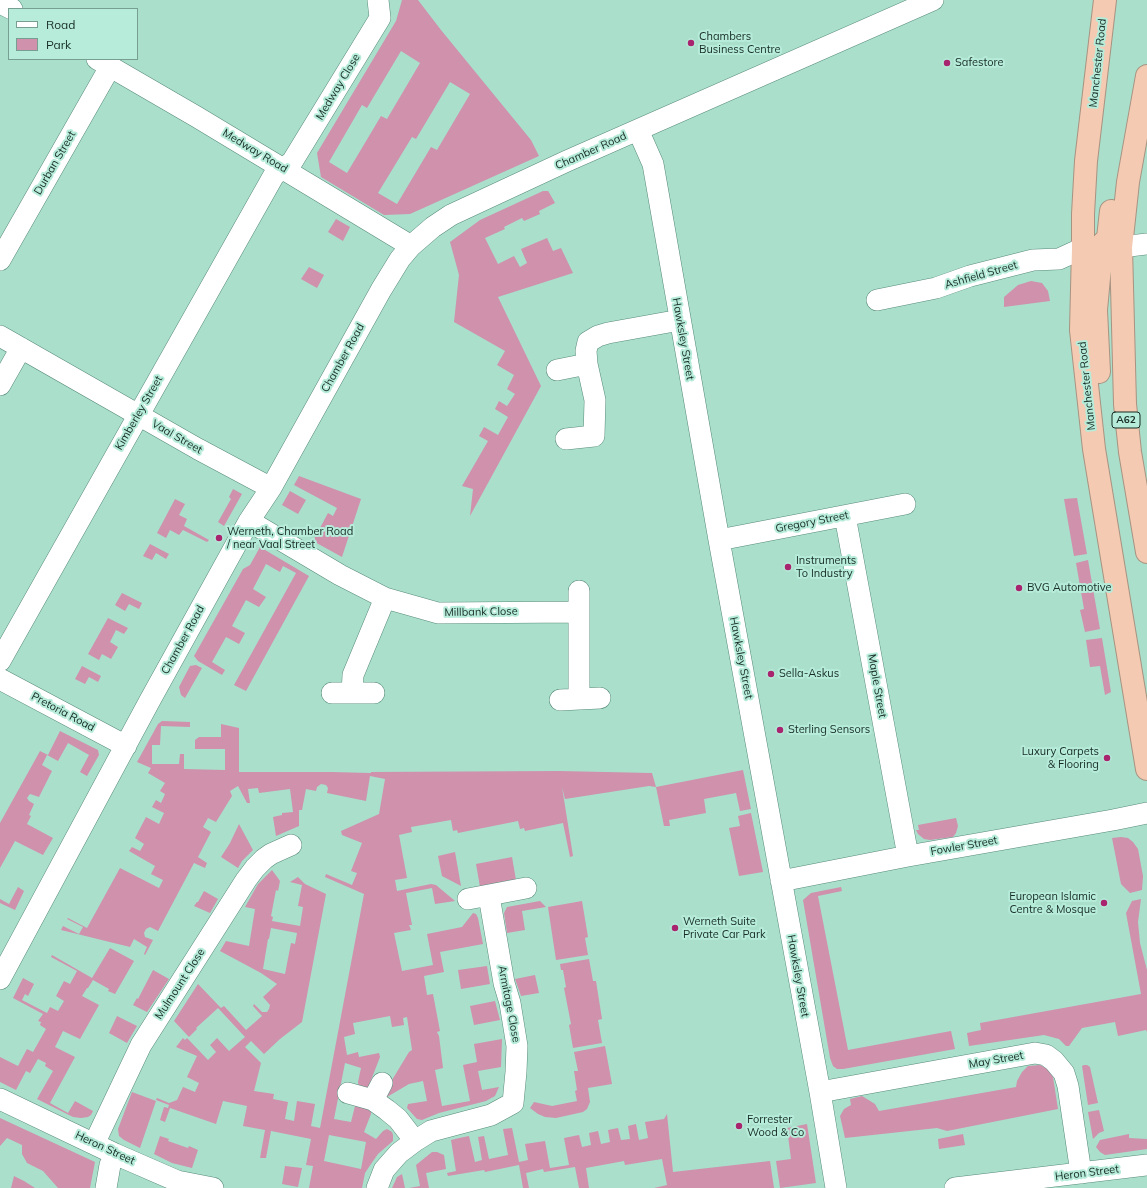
<!DOCTYPE html>
<html>
<head>
<meta charset="utf-8">
<style>
  body { margin:0 }
  #map { position:relative; width:1147px; height:1188px; overflow:hidden; background:#aadfcc; font-family:Mulish,sans-serif }
  canvas { display:block }
  .legend { position:absolute; left:8px; top:8px; width:130px; height:52px; box-sizing:border-box; background:#b6ecd9; border:1px solid #769f91; margin:0; padding:5px 7px; list-style:none; font-size:12px; color:#172c25 }
  .legend li { display:flex; align-items:center; gap:8px; height:20px }
  .legend b { width:20px; border:1px solid #769f91 }
</style>
</head>
<body>
<div id="map">
<canvas width="1147" height="1188"></canvas>
<ul class="legend">
<li><b style="height:5px;background:#fff"></b>Road</li>
<li><b style="height:11px;background:#cf91ac"></b>Park</li>
</ul>
</div>
<script>
const ctx = document.querySelector('canvas').getContext('2d');
ctx.lineJoin = 'round';
function fill(path, color) {
  ctx.fillStyle = color;
  ctx.fill(path, 'evenodd');
}
function toPath(rows) {
  const path = new Path2D();
  for (const r of rows) {
    path.moveTo(r[0], r[1]);
    for (let i = 2; i < r.length; i += 2) path.lineTo(r[i], r[i + 1]);
  }
  return path;
}
function strokePath(path, color, width, dash) {
  ctx.strokeStyle = color;
  ctx.lineWidth = width;
  ctx.lineCap = dash ? 'butt' : 'round';
  ctx.setLineDash(dash || []);
  ctx.stroke(path);
}
function label(font, color, halo, rows, align = 'center') {
  ctx.font = font + ' Mulish,sans-serif';
  ctx.lineWidth = 4;
  ctx.setLineDash([]);
  ctx.textBaseline = 'middle';
  ctx.strokeStyle = halo;
  ctx.fillStyle = color;
  for (const [text, x, y, turn = 0] of rows) {
    ctx.save();
    ctx.translate(x, y);
    ctx.rotate((+turn || 0) * Math.PI / 180);
    ctx.textAlign = isNaN(turn) ? turn : align;
    if (halo) ctx.strokeText(text, 0, 0);
    ctx.fillText(text, 0, 0);
    ctx.restore();
  }
}
fill(toPath([
  [402,0,418,0,441,30,531,140,539,156,410,214,384,215,321,177,317,153,396,21],
  [401,51,420,63,387,119,381,116,347,173,329,162,362,105,367,108],
  [450,82,470,94,437,150,431,147,397,204,378,193,412,137,416,139],
  [543,191,548,191,550,194,555,203,539,211,540,214,524,221,522,218,504,227,505,229,485,238,498,264,514,256,520,267,527,263,521,249,547,238,553,251,561,248,573,273,498,297,541,386,470,516,473,489,462,486,488,441,479,436,484,427,498,435,508,417,495,409,499,401,507,406,515,394,507,389,514,375,497,365,505,351,454,322,459,275,450,242,480,220],
  [336,219,350,227,343,241,328,232],
  [309,267,324,275,317,288,301,279],
  [1031,281,1042,283,1048,291,1050,301,1004,307,1004,297,1018,285],
  [299,476,361,499,342,557,313,541,328,513,333,516,337,508,294,485],
  [233,489,242,494,224,526,218,522,231,499,229,497],
  [290,491,306,500,298,514,282,505],
  [1077,498,1087,554,1074,556,1064,499],
  [175,499,185,504,179,515,187,519,184,526,209,540,207,542,183,530,179,535,170,530,166,538,157,533],
  [150,544,169,554,166,559,156,553,152,560,143,556],
  [260,547,309,576,246,691,234,685,296,573,283,566,280,572,266,564,253,589,266,597,259,607,246,600,232,626,245,633,239,644,226,637,212,662,225,670,222,675,198,661,194,656,243,569,250,565],
  [1088,560,1100,629,1085,632,1080,610,1084,609,1076,563],
  [122,593,142,603,139,609,129,604,125,611,115,605],
  [108,618,128,628,124,634,116,630,110,642,118,647,111,659,102,654,99,660,88,654],
  [1102,638,1111,692,1105,695,1100,666,1090,667,1086,640],
  [196,665,202,668,185,698,181,695,179,687,190,666],
  [82,666,101,676,98,682,89,677,85,684,75,679],
  [162,721,190,722,190,727,161,726,160,745,152,745,152,764,179,764,180,754,184,754,184,769,225,770,225,749,195,749,195,740,199,737,221,737,221,724,239,728,239,772,332,772,371,773,371,772,559,771,652,773,656,787,743,770,751,809,740,811,736,793,704,799,706,813,669,820,670,826,664,826,656,787,649,786,565,799,562,787,573,856,570,857,563,823,525,831,524,828,520,829,518,821,458,833,457,830,453,831,451,820,411,827,412,832,399,835,407,878,395,880,397,891,431,884,436,885,455,901,435,904,432,888,406,893,412,925,409,925,411,930,394,933,402,971,433,965,427,934,462,927,473,913,476,914,478,918,483,944,440,952,444,972,424,976,427,995,433,994,440,1031,437,1032,439,1036,443,1068,435,1070,442,1106,470,1101,463,1065,477,1062,474,1044,502,1039,501,1067,478,1071,482,1090,499,1087,495,1096,486,1101,439,1113,422,1120,417,1119,407,1108,408,1104,427,1101,423,1081,409,1084,387,1097,386,1095,389,1085,409,1052,412,1050,407,1017,403,1018,404,1025,392,1027,390,1016,353,1023,355,1034,344,1037,347,1055,358,1052,359,1057,379,1053,380,1057,368,1088,362,1090,359,1087,358,1082,361,1068,345,1063,334,1119,351,1122,355,1106,371,1110,371,1114,364,1132,376,1139,383,1131,387,1129,392,1132,393,1135,393,1141,378,1154,371,1164,365,1173,362,1188,309,1188,313,1166,306,1165,311,1139,271,1131,266,1158,260,1158,265,1130,243,1126,247,1106,223,1101,216,1124,170,1108,165,1122,160,1120,164,1107,168,1108,169,1105,156,1100,157,1098,169,1103,177,1100,183,1087,195,1092,199,1083,187,1077,197,1056,176,1047,183,1038,185,1040,187,1038,208,1060,216,1052,210,1045,217,1038,229,1051,245,1037,218,1008,196,1028,197,1029,189,1037,174,1021,198,984,221,1008,224,1006,246,1030,262,1016,253,1006,254,1004,262,1012,267,1012,269,1009,270,1005,263,997,277,984,261,973,220,951,226,941,249,946,255,909,245,907,258,884,272,870,280,881,278,891,276,890,271,916,273,917,272,921,300,926,303,907,298,906,302,885,290,882,298,877,305,884,326,894,302,1022,280,1039,264,1054,251,1041,245,1047,261,1063,254,1091,274,1094,273,1099,288,1102,285,1119,294,1121,297,1101,315,1104,311,1126,320,1128,364,894,325,877,326,874,352,885,357,873,351,871,362,843,342,835,341,831,379,814,385,779,370,776,366,801,327,793,328,788,326,785,321,784,317,787,316,791,306,789,302,810,299,810,299,826,276,836,273,817,282,815,282,813,293,812,290,789,259,793,258,788,248,789,250,803,247,803,238,786,230,791,232,796,216,822,208,818,203,827,211,832,198,857,207,863,205,868,194,863,158,931,150,927,146,929,144,933,145,937,153,940,145,955,144,954,147,947,134,939,130,947,61,930,63,926,79,934,83,927,67,919,68,918,87,928,120,868,159,888,163,880,151,874,155,866,129,851,132,847,140,851,144,844,135,838,146,817,159,824,164,813,152,807,156,800,161,803,165,794,160,791,165,783,148,773,151,768,137,762,158,724],
  [271,928,297,933,295,944,291,943,285,974,263,969,268,939,269,939],
  [329,1135,366,1142,361,1169,324,1161],
  [60,731,98,750,99,755,87,776,80,772,89,755,68,743,58,761,47,755,42,765,52,771,39,797,30,794,27,798,29,801,34,804,29,815,31,816,27,824,53,838,43,855,15,841,0,868,0,823,40,751,48,755],
  [751,813,763,872,739,876,729,828,740,826,738,816],
  [956,818,958,826,956,833,953,837,930,840,924,839,918,834,916,830,919,830,918,825],
  [239,824,253,850,242,861,238,868,221,857,230,843],
  [1121,837,1128,838,1133,842,1138,849,1143,876,1142,890,1130,893,1121,884,1112,838],
  [455,852,461,886,442,876,438,856],
  [512,857,516,880,480,887,476,864],
  [18,887,24,891,15,910,0,903,0,899,9,904],
  [841,887,842,891,818,896,848,1050,951,1031,955,1049,843,1069,837,1069,833,1066,830,1058,803,900,811,893],
  [204,891,218,899,210,913,194,906,197,902,198,902],
  [1141,899,1138,922,1140,943,1147,970,1147,1032,1146,1030,1118,1036,1115,1022,1082,1028,1069,1046,1066,1046,1059,1039,1044,1035,969,1046,967,1033,981,1030,980,1023,1141,994,1126,913,1132,901],
  [540,901,546,907,522,911,525,930,507,933,504,913,507,907],
  [582,901,588,937,585,938,588,955,556,960,548,907],
  [110,948,134,961,115,994,108,991,109,989,93,980,88,988,87,988,82,996,99,1005,80,1039,63,1031,55,1047,75,1057,50,1103,68,1113,75,1101,93,1111,91,1115,88,1117,81,1118,73,1117,37,1099,53,1071,45,1066,46,1063,38,1059,30,1073,26,1071,16,1090,0,1082,0,1057,18,1066,27,1049,33,1052,46,1029,40,1025,41,1022,38,1021,43,1014,13,998,23,978,34,984,28,996,25,994,22,1000,47,1013,50,1007,58,1011,64,1001,56,996,64,981,70,984,77,971,51,957,52,955,92,978],
  [589,959,593,981,596,981,602,1019,598,1020,602,1043,573,1048,569,1025,571,1024,564,988,566,987,563,970,561,970,560,964],
  [487,966,490,984,461,989,458,970],
  [153,970,169,979,147,1012,133,1005,137,998,138,999],
  [535,975,539,993,521,996,515,979],
  [495,1001,500,1020,474,1025,470,1006],
  [117,1016,137,1026,127,1043,109,1033],
  [605,1046,612,1084,588,1088,590,1102,587,1109,583,1112,556,1118,545,1117,538,1114,530,1108,534,1102,552,1106,577,1101,575,1091,577,1090,574,1071,578,1071,574,1052],
  [1040,1065,1048,1069,1053,1077,1058,1109,947,1131,937,1128,845,1138,840,1116,844,1109,851,1105,850,1099,862,1096,875,1104,879,1111,1016,1087,1017,1081,1022,1072,1028,1066],
  [1084,1065,1087,1065,1090,1067,1098,1103,1088,1105,1082,1066],
  [132,1092,156,1101,140,1148,124,1140,119,1136,118,1129],
  [1099,1110,1104,1131,1099,1133,1093,1139,1088,1112],
  [667,1114,673,1172,770,1161,774,1188,654,1188,667,1185,662,1159,625,1165,624,1161,586,1168,589,1188,579,1188,575,1167,544,1172,543,1169,526,1173,529,1188,523,1188,519,1165,485,1172,484,1170,448,1176,447,1173,456,1171,451,1140,459,1138,469,1136,475,1162,482,1160,478,1137,484,1136,489,1159,508,1155,503,1129,512,1128,519,1162,528,1160,525,1144,545,1141,550,1168,569,1165,564,1138,579,1135,582,1147,591,1145,589,1133,598,1131,601,1144,610,1142,608,1130,618,1128,621,1140,630,1139,628,1126,636,1124,639,1140,648,1138,645,1122,664,1119],
  [0,1118,95,1162,90,1188,58,1188,43,1171,27,1163,22,1154,22,1145,7,1138,0,1146],
  [807,1124,816,1183,780,1188,776,1161,791,1159,787,1128],
  [963,1134,965,1145,939,1149,938,1139],
  [1129,1134,1129,1138,1147,1139,1147,1149,1105,1155,1100,1152,1096,1147,1100,1140],
  [160,1136,169,1139,168,1141,188,1148,189,1146,198,1150,192,1168,172,1163,154,1154],
  [432,1152,437,1152,444,1155,446,1169,426,1173,429,1188,409,1188,420,1186,416,1165],
  [285,1166,302,1168,298,1187,282,1184],
  [402,1174,405,1188,392,1188,397,1177],
  [14,1176,24,1181,35,1188,11,1188]
]), '#cf91ac');
const minor = toPath([
  [0,3,12,9],
  [97,59,197,117,411,246],
  [638,130,653,164,719,540,820,1092,836,1188],
  [1121,247,1147,244],
  [0,260,110,67],
  [877,300,936,288,970,276,1033,260,1059,259,1083,248],
  [0,336,198,449,271,488],
  [557,370,587,364],
  [0,385,21,348],
  [566,439,594,436,595,400,587,364,586,351,588,342,598,336,608,333,680,320],
  [845,516,908,856],
  [249,521,340,575,385,598,438,613,578,612],
  [719,540,905,504],
  [579,591,579,698],
  [0,661,274,175,292,162,380,18,378,0],
  [0,679,126,746],
  [332,693,374,693],
  [352,693,353,675,385,598],
  [560,700,600,698],
  [781,881,908,856,1113,820,1147,813],
  [468,899,526,888],
  [0,979,149,702,249,521,271,488,381,290,400,259,411,246,433,227,451,215,567,161,933,0],
  [820,1092,1035,1053,1046,1055,1054,1061,1064,1073,1068,1086,1081,1173],
  [348,1093,373,1100,387,1110,398,1119,415,1141],
  [0,1099,115,1154,177,1181,213,1188],
  [373,1100,382,1083],
  [94,1144,141,1045,246,880,255,868,264,859,271,854,291,845],
  [106,1188,110,1165,115,1154],
  [377,1188,384,1170,399,1153,415,1141,431,1131,491,1115,513,1103,516,1072,517,1046,510,1003,504,983,489,896],
  [955,1188,1147,1165]
]);
const highway = toPath([
  [1105,0,1086,161,1083,214,1083,248,1081,330,1094,449,1147,769],
  [1147,76,1128,182,1121,247,1125,404,1130,452,1147,552],
  [1098,248,1108,238,1111,211],
  [1099,372,1096,310,1101,256,1109,247]
]);
strokePath(minor, '#588b7a', 22);
strokePath(highway, '#a79381', 24);
strokePath(minor, '#fff', 21);
strokePath(highway, '#f4cab2', 22);
for (const [x, y, r, color] of [
  [691,43,4,"#a9246e"],
  [947,63,4,"#a9246e"],
  [219,538,4,"#a9246e"],
  [788,567,4,"#a9246e"],
  [1019,588,4,"#a9246e"],
  [771,674,4,"#a9246e"],
  [780,730,4,"#a9246e"],
  [1107,758,4,"#a9246e"],
  [1104,903,4,"#a9246e"],
  [675,928,4,"#a9246e"],
  [739,1126,4,"#a9246e"]
]) {
  const dot = new Path2D();
  dot.arc(x, y, r, 0, 2 * Math.PI);
  ctx.fillStyle = color;
  ctx.fill(dot);
  strokePath(dot, '#b6ecd9', 1.5);
}
for (const [x, y, w] of [
  [1126,420,28]
]) {
  const box = new Path2D();
  box.roundRect(x - w / 2, y - 8, w, 16, 3);
  ctx.fillStyle = '#b6ecd9';
  ctx.fill(box);
  strokePath(box, '#172c25', 1);
}
label('bold 10px', '#172c25', null, [
  ["A62",1126,420]
]);
label('11px', '#172c25', '#b6ecd9', [
  ["Chambers",699,37],
  ["Business Centre",699,50],
  ["Safestore",955,63],
  ["Werneth, Chamber Road",227,532],
  ["/ near Vaal Street",227,545],
  ["Instruments",796,561],
  ["To Industry",796,574],
  ["BVG Automotive",1027,588],
  ["Sella-Askus",779,674],
  ["Sterling Sensors",788,730],
  ["Luxury Carpets",1099,752,"right"],
  ["& Flooring",1099,765,"right"],
  ["European Islamic",1096,897,"right"],
  ["Centre & Mosque",1096,910,"right"],
  ["Werneth Suite",683,922],
  ["Private Car Park",683,935],
  ["Forrester",747,1120],
  ["Wood & Co",747,1133]
], 'left');
label('11px', '#172c25', '#b6ecd9', [
  ["Manchester Road",1098,63,-84],
  ["Medway Close",338,87,-59],
  ["Medway Road",255,151,31],
  ["Chamber Road",591,151,-24],
  ["Durban Street",55,163,-60],
  ["Ashfield Street",981,275,-16],
  ["Hawksley Street",683,339,80],
  ["Chamber Road",343,358,-61],
  ["Manchester Road",1087,386,-96],
  ["Kimberley Street",139,413,-60],
  ["Vaal Street",177,437,30],
  ["Gregory Street",812,522,-11],
  ["Millbank Close",481,612,-1],
  ["Chamber Road",183,640,-61],
  ["Hawksley Street",741,658,79],
  ["Maple Street",877,686,80],
  ["Pretoria Road",63,712,28],
  ["Fowler Street",964,846,-10],
  ["Hawksley Street",798,976,80],
  ["Mulmount Close",180,984,-57],
  ["Armitage Close",509,1004,79],
  ["May Street",996,1060,-10],
  ["Heron Street",105,1148,25],
  ["Heron Street",1087,1173,-7]
]);
</script>
</body>
</html>
